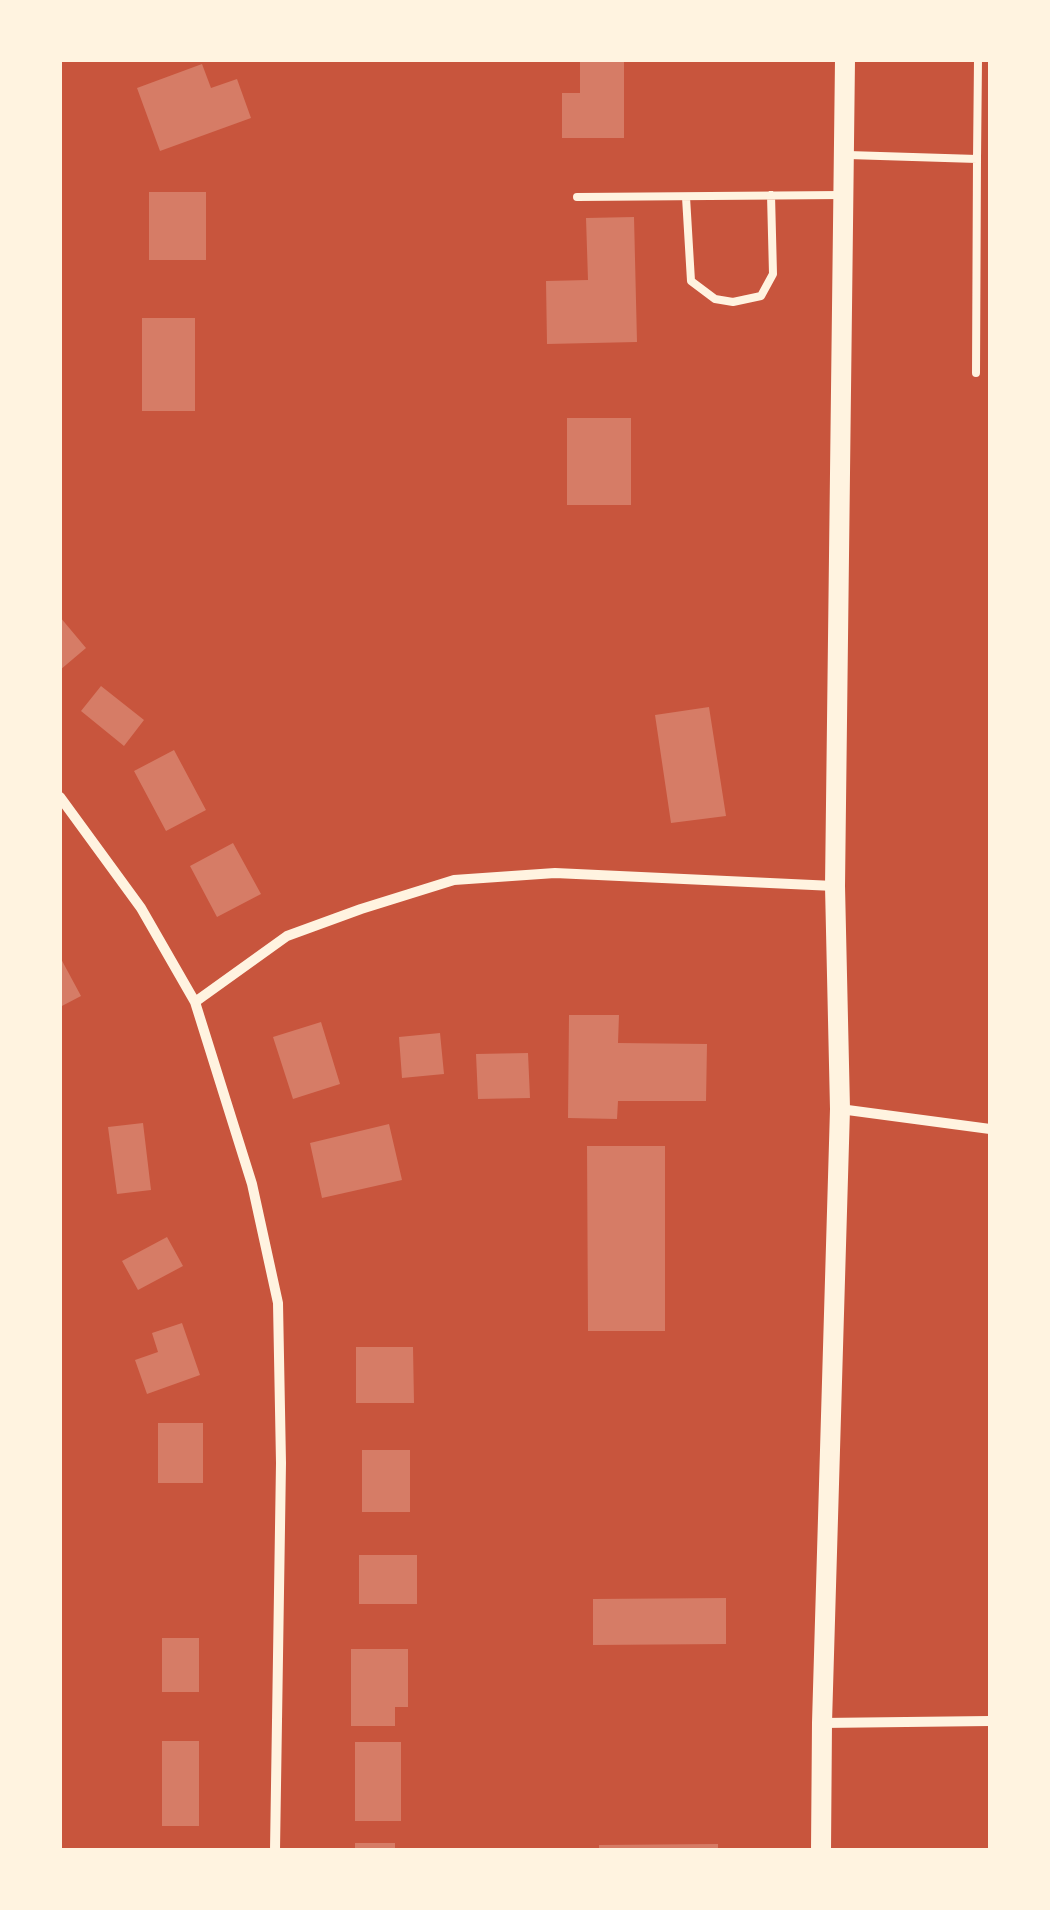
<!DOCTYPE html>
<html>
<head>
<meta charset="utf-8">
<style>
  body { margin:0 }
  #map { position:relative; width:1050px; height:1910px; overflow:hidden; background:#c8553d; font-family:Lato,sans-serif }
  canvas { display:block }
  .frame { position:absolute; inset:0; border:62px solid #fff3e0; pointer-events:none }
</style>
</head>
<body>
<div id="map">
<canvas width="1050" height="1910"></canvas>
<div class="frame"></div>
</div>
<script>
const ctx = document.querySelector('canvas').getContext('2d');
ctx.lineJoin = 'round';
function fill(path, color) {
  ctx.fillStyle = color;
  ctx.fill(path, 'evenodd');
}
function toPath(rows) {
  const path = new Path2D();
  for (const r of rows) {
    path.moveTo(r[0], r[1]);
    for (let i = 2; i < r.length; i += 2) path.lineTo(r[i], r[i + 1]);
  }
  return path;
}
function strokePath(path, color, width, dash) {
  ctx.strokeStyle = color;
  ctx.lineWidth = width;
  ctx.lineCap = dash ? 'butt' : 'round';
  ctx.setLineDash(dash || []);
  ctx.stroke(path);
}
fill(toPath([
  [580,60,624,60,624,138,562,138,562,93,580,93],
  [202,64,211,88,237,79,251,118,160,151,137,88],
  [149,192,206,192,206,260,149,260],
  [634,217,637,342,547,344,546,281,588,280,586,218],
  [142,318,195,318,195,411,142,411],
  [567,418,631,418,631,505,567,505],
  [60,617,86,648,60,670],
  [101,686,144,720,124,746,81,711],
  [709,707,726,816,671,823,655,715],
  [174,750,206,810,166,831,134,771],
  [233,843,261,894,217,917,190,866],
  [60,957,81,996,60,1007],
  [569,1015,619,1015,618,1043,707,1044,706,1101,618,1101,617,1119,568,1118],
  [321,1022,340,1084,293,1099,273,1037],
  [440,1033,444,1074,402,1078,399,1037],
  [528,1053,530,1098,478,1099,476,1054],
  [143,1123,151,1190,117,1194,108,1127],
  [389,1124,402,1180,322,1198,310,1143],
  [587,1146,665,1146,665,1331,588,1331],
  [167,1237,183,1266,138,1290,122,1261],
  [182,1323,200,1375,147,1394,135,1360,158,1352,152,1333],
  [356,1347,413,1347,414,1403,356,1403],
  [158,1423,203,1423,203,1483,158,1483],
  [362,1450,410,1450,410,1512,362,1512],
  [359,1555,417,1555,417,1604,359,1604],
  [726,1598,726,1644,593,1645,593,1599],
  [162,1638,199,1638,199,1692,162,1692],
  [351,1649,408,1649,408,1707,395,1707,395,1726,351,1726],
  [162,1741,199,1741,199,1826,162,1826],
  [355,1742,401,1742,401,1821,355,1821],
  [355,1843,395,1843,395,1850,355,1850],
  [718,1844,718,1850,599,1850,599,1845]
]), '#d67c66');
strokePath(toPath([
  [848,155,977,159,976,373],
  [977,159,978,60],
  [577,197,842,195],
  [686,197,691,281,715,299,733,302,761,296,773,274,771,195]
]), '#fff3e0', 8);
strokePath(toPath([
  [60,797,141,908,195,1002,252,1184,278,1303,281,1463,275,1850],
  [195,1002,287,936,361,909,454,880,555,873,834,886],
  [840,1109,990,1129],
  [822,1723,990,1721]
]), '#fff3e0', 10);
strokePath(toPath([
  [821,1850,822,1723,840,1109,835,886,845,60]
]), '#fff3e0', 20);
</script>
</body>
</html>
